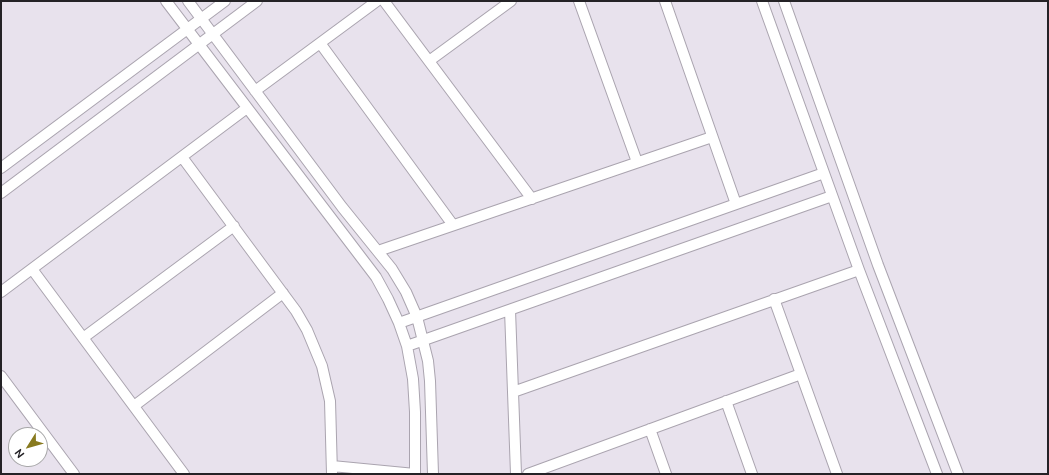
<!DOCTYPE html>
<html>
<head>
<meta charset="utf-8">
<style>
  body { margin:0 }
  #map { position:relative; width:1049px; height:475px; overflow:hidden; background:#e8e2ed; font-family:Ubuntu,sans-serif }
  canvas { display:block }
  .frame { position:absolute; inset:0; border:2px solid #242226; pointer-events:none }
  .north { position:absolute; left:8px; top:427px; width:40px; height:40px; box-sizing:border-box; background:#fff; border:1px solid #a7a7a8; border-radius:50%; rotate:233deg; font-size:11px; font-weight:700; line-height:16px; text-align:center; color:#242226 }
  .north::after { content:''; display:block; margin:auto; width:14px; height:18px; background:#887a1f; clip-path:polygon(50% 0,100% 100%,50% 72%,0 100%) }
</style>
</head>
<body>
<div id="map">
<canvas width="1049" height="475"></canvas>
<div class="frame"></div>
<div class="north">N</div>
</div>
<script>
const ctx = document.querySelector('canvas').getContext('2d');
ctx.lineJoin = 'round';
function toPath(rows) {
  const path = new Path2D();
  for (const r of rows) {
    path.moveTo(r[0], r[1]);
    for (let i = 2; i < r.length; i += 2) path.lineTo(r[i], r[i + 1]);
  }
  return path;
}
function strokePath(path, color, width, dash) {
  ctx.strokeStyle = color;
  ctx.lineWidth = width;
  ctx.lineCap = dash ? 'butt' : 'round';
  ctx.setLineDash(dash || []);
  ctx.stroke(path);
}
const minor = toPath([
  [166,1,376,277,388,299,399,323,407,346,413,379,415,412,415,474,332,466],
  [188,1,342,207,392,269,406,292,417,317,428,361,430,381,433,474],
  [384,1,532,199],
  [579,1,637,162],
  [665,1,736,204],
  [762,1,859,270,937,474],
  [784,1,878,265,958,474],
  [320,43,453,225],
  [429,61,511,1],
  [255,91,377,1],
  [182,157,296,311,307,330,322,366,330,401,332,474],
  [1,168,225,1],
  [1,193,257,1],
  [378,251,712,137],
  [32,269,184,474],
  [1,292,247,108],
  [774,299,837,474],
  [510,310,516,474],
  [399,323,824,173],
  [83,338,234,226],
  [407,346,832,196],
  [1,376,74,474],
  [513,392,859,270],
  [726,401,752,474],
  [134,406,283,293],
  [650,429,666,474],
  [528,474,801,374]
]);
strokePath(minor, '#aaa4af', 12);
strokePath(minor, '#fff', 10);
</script>
</body>
</html>
